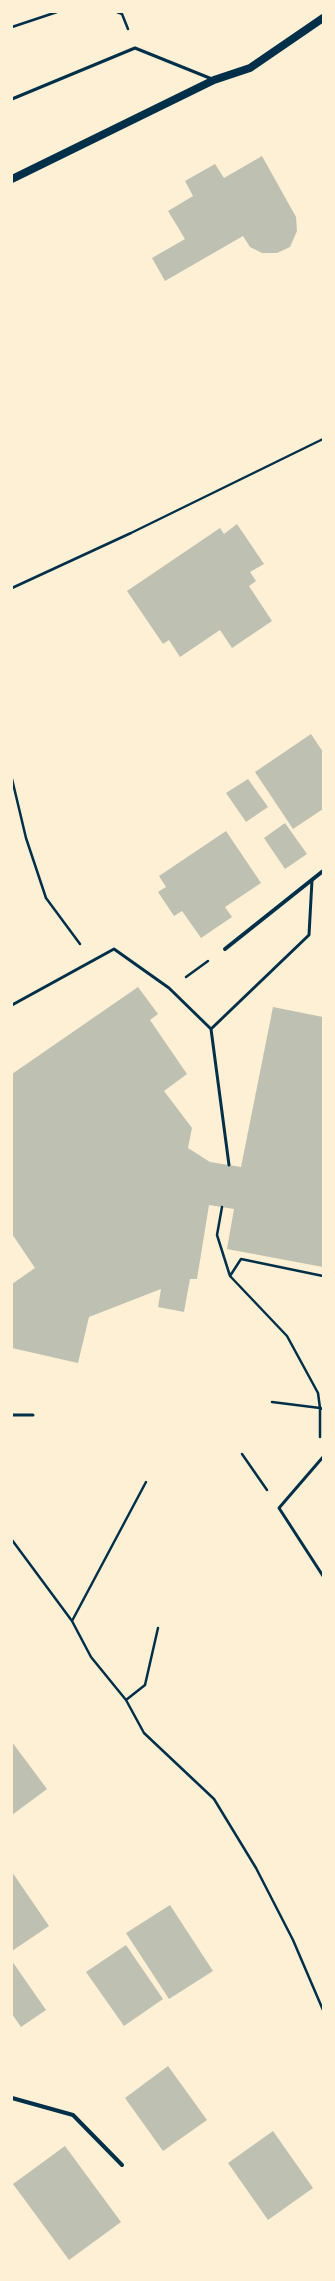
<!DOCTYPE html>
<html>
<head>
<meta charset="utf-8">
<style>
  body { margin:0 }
  #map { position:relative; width:335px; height:2281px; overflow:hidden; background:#fdf0d5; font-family:Cabin,sans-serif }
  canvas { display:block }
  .frame { position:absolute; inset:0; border:13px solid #fdf0d5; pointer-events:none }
</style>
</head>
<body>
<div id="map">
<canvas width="335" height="2281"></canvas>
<div class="frame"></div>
</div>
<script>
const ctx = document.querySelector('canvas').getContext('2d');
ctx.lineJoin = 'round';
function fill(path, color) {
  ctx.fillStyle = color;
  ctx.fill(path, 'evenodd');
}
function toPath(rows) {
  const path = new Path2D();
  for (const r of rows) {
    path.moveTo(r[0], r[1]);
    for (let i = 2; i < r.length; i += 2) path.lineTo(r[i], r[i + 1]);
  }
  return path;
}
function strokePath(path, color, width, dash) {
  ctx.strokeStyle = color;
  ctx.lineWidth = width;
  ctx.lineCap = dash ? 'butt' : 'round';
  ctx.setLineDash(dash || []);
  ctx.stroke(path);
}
fill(toPath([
  [262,156,296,217,297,231,290,247,277,253,262,253,250,247,243,236,165,281,152,258,185,239,168,211,193,196,185,181,215,164,224,178],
  [237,524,264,564,250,572,256,581,249,586,272,621,232,648,220,630,180,657,169,640,163,644,127,591,220,528,224,534],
  [311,734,323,752,323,809,293,829,255,772],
  [248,779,268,807,246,822,226,793],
  [285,823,307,854,285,869,264,838],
  [226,831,261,883,225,907,232,917,201,938,182,911,174,916,158,892,166,887,159,876],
  [138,987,158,1014,150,1020,187,1074,164,1091,192,1128,188,1148,210,1162,241,1167,273,1007,323,1017,323,1267,227,1249,234,1209,209,1205,197,1279,190,1279,184,1312,158,1307,161,1289,89,1317,78,1363,12,1348,12,1284,35,1268,12,1234,12,1074],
  [12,1742,47,1789,12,1815],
  [12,1872,49,1926,12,1951],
  [170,1905,213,1971,169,1999,126,1933],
  [126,1945,163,1999,124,2026,86,1972],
  [12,1961,46,2010,21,2027,12,2014],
  [168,2066,207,2120,163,2151,125,2098],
  [273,2131,313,2188,268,2220,228,2163],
  [65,2146,121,2222,69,2260,13,2184]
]), '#bec0b2');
strokePath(toPath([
  [117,12,122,14,128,29],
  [12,27,57,12],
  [12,588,131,533,323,439],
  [12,779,26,838,46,898,80,944],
  [186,977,208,961],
  [222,1207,217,1235,230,1276,287,1336,318,1393,320,1408,323,1409],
  [230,1276,241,1259,323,1276],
  [272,1402,320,1408,320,1437],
  [242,1454,267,1490],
  [12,1540,72,1621,91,1657,126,1700,144,1733,214,1799,256,1868,293,1940,323,2010],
  [72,1621,146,1482],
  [126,1700,145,1685,158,1628]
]), '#003049', 2.5);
strokePath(toPath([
  [12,99,135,48,212,79],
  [12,1005,114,949,169,988,211,1029],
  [229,1165,211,1029,309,935,312,880],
  [12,1415,33,1415],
  [323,1457,279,1508,323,1576]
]), '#003049', 3);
strokePath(toPath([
  [225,949,323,871],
  [12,2098,73,2115,122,2165]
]), '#003049', 4);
strokePath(toPath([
  [12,179,214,80,250,68,323,18]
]), '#003049', 8);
</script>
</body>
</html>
